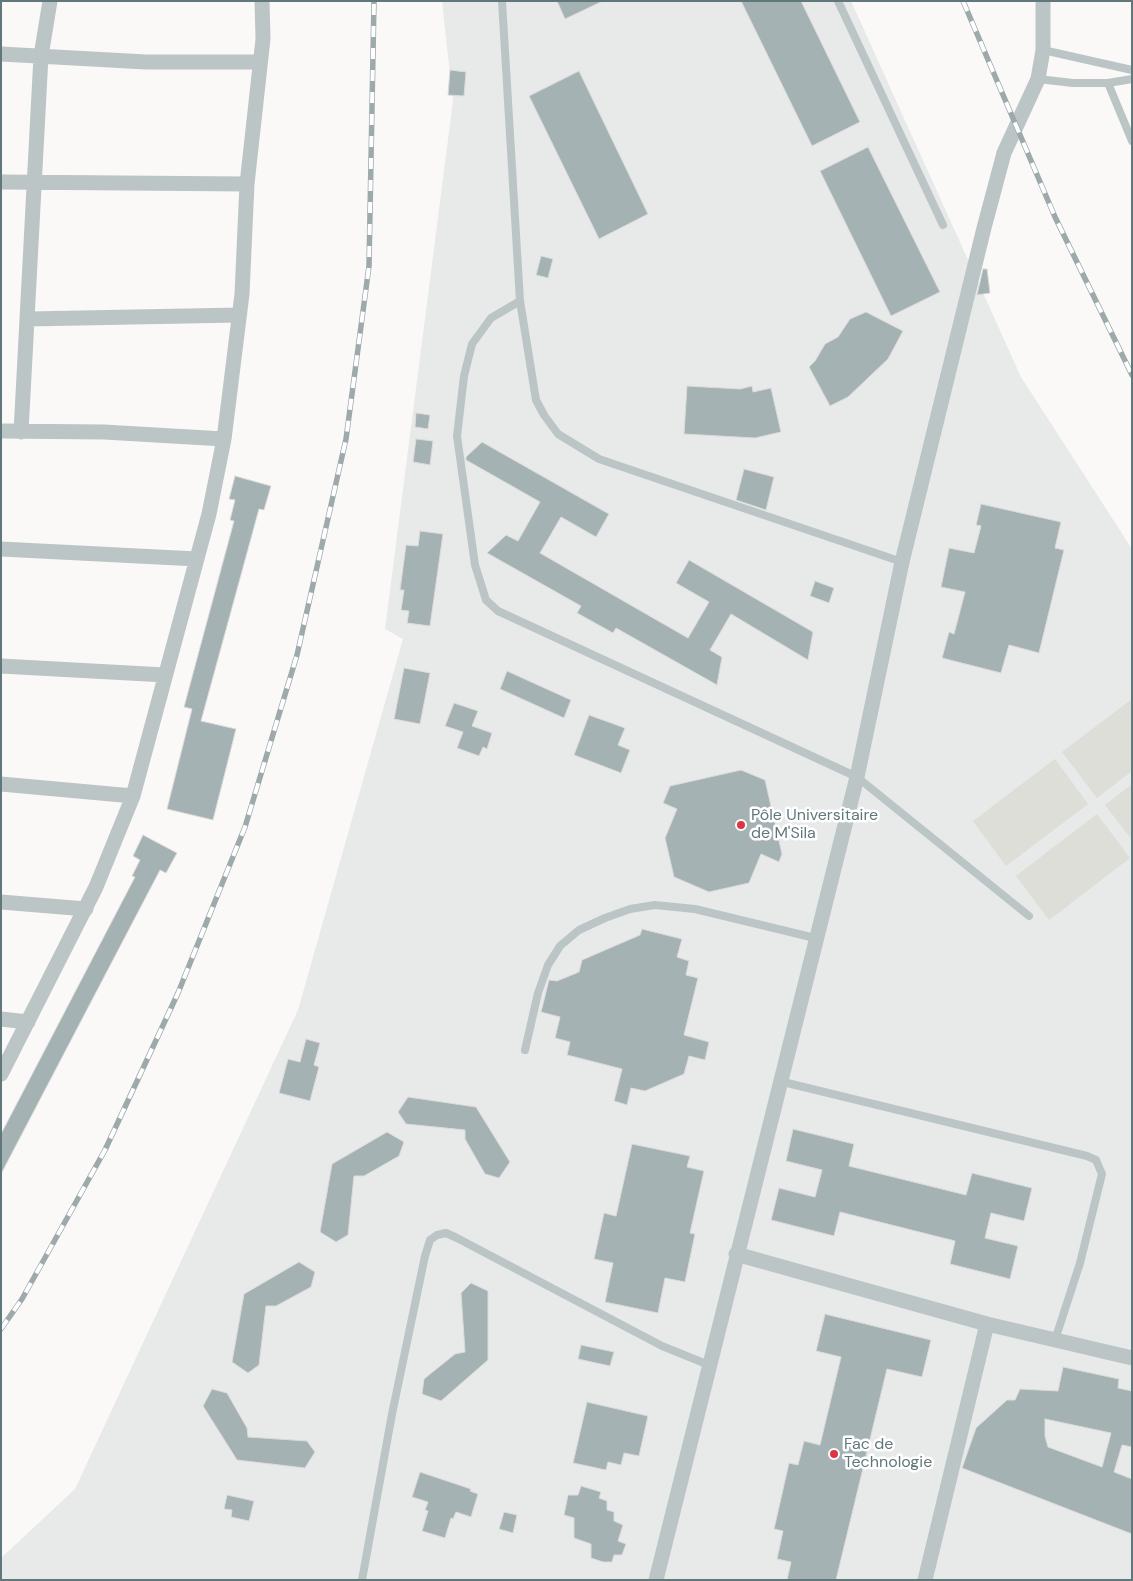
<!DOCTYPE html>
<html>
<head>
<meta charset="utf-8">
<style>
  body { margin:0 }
  #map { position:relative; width:1133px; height:1581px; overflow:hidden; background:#faf9f8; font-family:"DM Sans",sans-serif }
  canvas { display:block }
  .frame { position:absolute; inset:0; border:2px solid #61787b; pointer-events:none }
</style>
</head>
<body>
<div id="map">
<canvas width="1133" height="1581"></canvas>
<div class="frame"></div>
</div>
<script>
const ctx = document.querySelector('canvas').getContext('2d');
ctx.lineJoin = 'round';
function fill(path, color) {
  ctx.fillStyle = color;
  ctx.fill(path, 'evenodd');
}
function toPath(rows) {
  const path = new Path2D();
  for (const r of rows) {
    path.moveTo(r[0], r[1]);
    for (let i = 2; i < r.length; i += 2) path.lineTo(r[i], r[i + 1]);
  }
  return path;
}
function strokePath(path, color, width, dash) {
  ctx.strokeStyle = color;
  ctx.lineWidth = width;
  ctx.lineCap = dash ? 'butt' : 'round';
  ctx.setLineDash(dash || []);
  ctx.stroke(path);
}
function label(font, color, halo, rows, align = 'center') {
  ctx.font = font + ' "DM Sans",sans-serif';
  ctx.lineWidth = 5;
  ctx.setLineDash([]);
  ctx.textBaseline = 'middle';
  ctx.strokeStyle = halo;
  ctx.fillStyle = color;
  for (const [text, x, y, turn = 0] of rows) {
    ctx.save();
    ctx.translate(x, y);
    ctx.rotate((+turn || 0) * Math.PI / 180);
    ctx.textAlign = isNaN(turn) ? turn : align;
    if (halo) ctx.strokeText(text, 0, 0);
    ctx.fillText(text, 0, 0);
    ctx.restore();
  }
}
fill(toPath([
  [442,1,851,1,1021,377,1132,549,1132,1580,1,1580,1,1558,75,1489,298,1010,403,639,385,629,453,101]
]), '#e8e9e9');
fill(toPath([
  [1132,699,1132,771,1097,798,1062,752],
  [1055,759,1088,804,1006,866,973,821],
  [1132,784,1132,840,1105,805],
  [1097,814,1130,858,1049,920,1016,876]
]), '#dcded7');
const building = toPath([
  [557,1,603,1,565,19,557,1],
  [741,1,801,1,860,122,812,146,741,1],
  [450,70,466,72,464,96,448,95,450,70],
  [579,71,648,214,599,239,529,96,579,71],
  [868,147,940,292,891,316,820,171,868,147],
  [541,256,553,259,548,278,536,275,541,256],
  [983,269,987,269,990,293,977,295,983,269],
  [866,312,903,331,888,359,848,397,830,406,809,367,815,361,825,344,838,337,850,319,866,312],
  [687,386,740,389,752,386,753,392,771,388,781,432,755,438,684,434,687,386],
  [416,413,430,415,428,429,415,427,416,413],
  [416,439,433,441,430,465,413,462,416,439],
  [482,442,609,514,596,537,561,517,540,553,688,638,709,602,676,583,689,560,813,632,808,660,731,614,710,650,722,657,717,685,616,628,613,633,577,613,581,606,487,553,506,535,518,541,540,502,466,460,466,457,482,442],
  [744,469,774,477,766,510,736,500,744,469],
  [235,476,271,486,264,510,259,509,201,721,236,729,213,820,167,809,192,709,184,707,234,521,230,520,235,500,229,499,235,476],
  [981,504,1061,522,1055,548,1064,550,1039,653,1009,645,1001,673,942,658,949,632,954,634,965,592,941,587,949,548,974,553,981,526,976,525,981,504],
  [420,531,443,534,430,626,407,623,409,611,401,610,404,590,400,590,406,545,418,546,420,531],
  [815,581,834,588,829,603,810,596,815,581],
  [404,668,430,673,420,724,394,719,404,668],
  [507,671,571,700,564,718,500,689,507,671],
  [454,703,478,711,472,726,492,733,487,749,483,747,479,756,457,748,463,732,445,726,454,703],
  [589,715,625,728,618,745,630,750,621,773,574,755,589,715],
  [741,770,765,780,782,854,779,862,761,854,749,883,709,892,674,877,665,838,677,809,663,803,670,786,741,770],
  [143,835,177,853,166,873,160,870,1,1174,1,1134,135,877,132,876,140,860,133,856,143,835],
  [642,929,682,939,677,957,689,961,686,975,698,978,684,1035,709,1042,705,1060,689,1056,684,1074,645,1091,631,1088,627,1105,614,1101,622,1069,567,1055,570,1042,555,1038,560,1017,541,1012,549,980,557,981,579,972,582,960,640,935,642,929],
  [306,1039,320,1043,314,1065,319,1067,310,1101,279,1093,288,1059,300,1062,306,1039],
  [408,1097,476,1107,510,1162,499,1178,485,1174,465,1139,465,1130,406,1124,398,1112,408,1097],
  [793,1129,854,1144,849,1166,966,1195,972,1173,1032,1188,1024,1221,991,1213,985,1238,1018,1246,1010,1279,950,1264,955,1241,840,1212,834,1236,771,1220,779,1188,815,1197,822,1170,786,1161,793,1129],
  [387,1132,404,1142,399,1156,364,1176,354,1176,348,1235,336,1242,320,1232,332,1164,387,1132],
  [632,1144,690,1156,687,1167,704,1171,690,1233,695,1234,685,1282,665,1278,658,1313,605,1302,613,1263,594,1259,604,1213,616,1216,632,1144],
  [299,1262,315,1272,311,1287,276,1306,266,1306,259,1365,248,1373,232,1362,244,1294,299,1262],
  [471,1283,488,1291,488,1360,441,1401,422,1394,424,1379,455,1354,465,1352,461,1293,471,1283],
  [825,1314,931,1340,922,1377,887,1369,836,1580,787,1580,791,1562,777,1559,783,1531,774,1529,789,1463,798,1465,804,1441,820,1445,841,1357,816,1351,825,1314],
  [581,1345,614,1352,610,1366,578,1359,581,1345],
  [1063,1367,1119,1379,1118,1388,1132,1391,1132,1447,1122,1445,1114,1472,1132,1479,1132,1534,962,1468,976,1428,1007,1400,1015,1400,1020,1389,1058,1391,1063,1367],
  [1045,1419,1111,1433,1102,1467,1048,1447,1045,1436,1045,1419],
  [212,1389,227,1393,247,1428,248,1437,307,1441,315,1452,305,1468,237,1460,203,1406,212,1389],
  [587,1402,648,1416,639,1456,624,1453,621,1465,608,1462,606,1470,573,1463,587,1402],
  [420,1472,471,1489,470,1491,478,1494,471,1517,456,1512,453,1519,451,1518,445,1538,422,1531,428,1511,425,1510,428,1502,412,1497,420,1472],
  [581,1486,601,1492,599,1498,607,1501,607,1510,614,1512,614,1521,623,1525,618,1541,626,1544,622,1555,614,1555,612,1562,603,1562,591,1558,591,1544,574,1538,574,1518,564,1515,568,1495,578,1495,581,1486],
  [227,1495,254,1501,249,1521,231,1517,232,1510,224,1509,227,1495],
  [504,1512,517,1515,513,1533,499,1529,504,1512]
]);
fill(building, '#a4b2b3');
strokePath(building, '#dcdbda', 1);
strokePath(toPath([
  [502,1,520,301,536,400,544,415,558,434,599,459,902,562],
  [838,1,943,225],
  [1043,50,1132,70],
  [1038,79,1073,83,1108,83,1132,79],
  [1108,83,1132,141],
  [520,301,491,318,472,344,464,376,457,436,475,565,486,600,498,611,857,777,1029,916],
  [525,1050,538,993,548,965,560,946,579,930,605,918,630,909,655,905,695,909,815,938],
  [779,1081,1087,1156,1096,1160,1102,1174,1080,1263,1055,1340],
  [362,1580,392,1414,425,1256,430,1240,437,1235,446,1233,457,1238,662,1346,709,1365]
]), '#bcc5c6', 8);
strokePath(toPath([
  [1,54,146,62,260,62],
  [1,182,247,184],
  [28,319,239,315],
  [1,431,104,432,224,439],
  [21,432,41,56,50,1],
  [1,549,197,559],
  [1,666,165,675],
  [1,784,133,796],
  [1,902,86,909],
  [1,1019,28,1022],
  [1,1074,96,887,133,796,209,514,224,439,242,294,247,184,263,39,262,1],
  [736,1254,987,1324,1132,1358],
  [656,1580,857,777,902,562,984,228,1004,153,1038,79,1043,50,1043,1],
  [925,1580,987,1324]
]), '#bcc5c6', 15);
const rail = toPath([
  [963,1,1055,217,1132,375],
  [1,1329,22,1299,105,1150,178,993,245,827,297,655,346,439,369,266,374,1]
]);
strokePath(rail, '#9da9ab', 5.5);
strokePath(rail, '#fff', 4, [11]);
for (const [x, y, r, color] of [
  [741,825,5,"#dd3446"],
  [834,1454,5,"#dd3446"]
]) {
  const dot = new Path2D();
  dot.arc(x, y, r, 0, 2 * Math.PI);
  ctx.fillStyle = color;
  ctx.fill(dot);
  strokePath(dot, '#fff', 2);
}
label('16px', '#61787b', '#fff', [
  ["Pôle Universitaire",751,816],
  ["de M'Sila",751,834],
  ["Fac de",844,1445],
  ["Technologie",844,1463]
], 'left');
</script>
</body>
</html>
